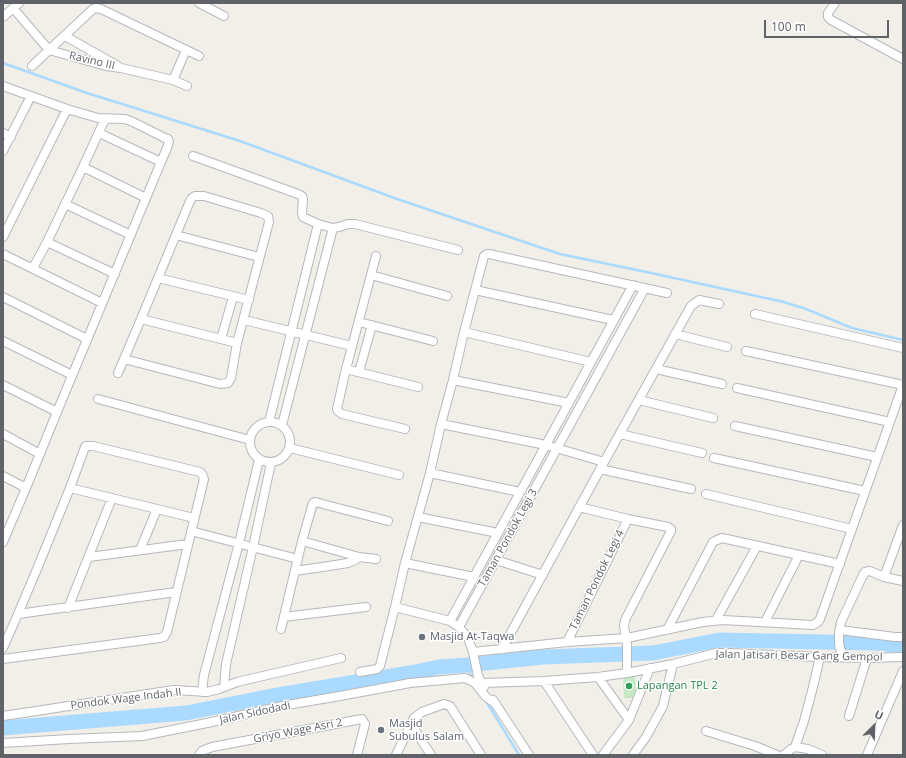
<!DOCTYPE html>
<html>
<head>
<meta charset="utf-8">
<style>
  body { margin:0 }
  #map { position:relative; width:906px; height:758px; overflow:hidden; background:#f1efe8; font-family:"Open Sans",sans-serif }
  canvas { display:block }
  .frame { position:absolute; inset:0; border:4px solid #5f6368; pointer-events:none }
  .north { position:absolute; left:854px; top:706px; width:40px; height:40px; -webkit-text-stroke:3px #fff; paint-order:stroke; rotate:24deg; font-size:11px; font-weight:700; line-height:16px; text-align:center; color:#5f6368 }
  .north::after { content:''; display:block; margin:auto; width:14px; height:18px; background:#5f6368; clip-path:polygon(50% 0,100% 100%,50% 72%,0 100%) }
  .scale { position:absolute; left:764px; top:20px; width:125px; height:18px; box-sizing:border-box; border:2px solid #5f6368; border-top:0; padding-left:5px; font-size:12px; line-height:14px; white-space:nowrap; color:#5f6368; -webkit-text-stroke:3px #fff; paint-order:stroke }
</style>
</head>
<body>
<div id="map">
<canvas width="906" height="758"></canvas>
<div class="frame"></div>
<div class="north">U</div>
<div class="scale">100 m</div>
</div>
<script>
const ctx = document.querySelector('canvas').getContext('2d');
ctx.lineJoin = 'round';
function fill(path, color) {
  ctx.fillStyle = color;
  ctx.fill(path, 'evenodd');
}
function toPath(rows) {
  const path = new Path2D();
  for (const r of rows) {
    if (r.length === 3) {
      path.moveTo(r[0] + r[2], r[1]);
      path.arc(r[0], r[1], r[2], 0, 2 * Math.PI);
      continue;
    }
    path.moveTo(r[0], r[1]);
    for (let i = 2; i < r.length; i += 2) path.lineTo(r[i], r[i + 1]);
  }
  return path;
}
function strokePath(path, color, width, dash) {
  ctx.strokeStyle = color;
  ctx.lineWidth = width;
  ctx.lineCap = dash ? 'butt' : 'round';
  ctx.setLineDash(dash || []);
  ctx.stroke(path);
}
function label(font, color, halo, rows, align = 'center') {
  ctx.font = font + ' "Open Sans",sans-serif';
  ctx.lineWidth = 3;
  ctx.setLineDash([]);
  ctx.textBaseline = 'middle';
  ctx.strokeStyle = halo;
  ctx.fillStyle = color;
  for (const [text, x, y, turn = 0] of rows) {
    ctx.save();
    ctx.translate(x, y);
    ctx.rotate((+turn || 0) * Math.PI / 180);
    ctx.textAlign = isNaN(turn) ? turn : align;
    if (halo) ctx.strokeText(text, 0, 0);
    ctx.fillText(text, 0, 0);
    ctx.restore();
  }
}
fill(toPath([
  [623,674,635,674,636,698,624,698]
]), '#c5e8c5');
strokePath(toPath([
  [3,63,87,93,240,141,397,199,560,254,651,273,784,302,806,309,852,328,903,340],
  [467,665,473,680],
  [486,701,519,755]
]), '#aadaff', 2.5);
strokePath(toPath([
  [3,728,186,713,272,696,410,673,439,667,467,665,543,657,653,653,719,640,876,643,903,646]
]), '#aadaff', 15);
const minor = toPath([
  [199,3,224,16],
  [835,3,828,13,828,17,831,20,903,59],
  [13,8,49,50,106,66,121,68,173,80,187,86],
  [3,17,19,3],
  [65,36,118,66],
  [32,66,93,9,96,8,101,9,199,56],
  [173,80,186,50],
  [3,86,67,109,98,118,125,119,133,122,165,138,168,139,169,142,167,148,161,162,57,412,26,488,3,542],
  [3,133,11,137],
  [99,133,161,162],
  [3,151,31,96],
  [193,156,298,194,302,196,303,199,302,213,303,217,318,224,333,228,339,227,348,224,355,224,458,250],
  [83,167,146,198],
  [65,204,131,235],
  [176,235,259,257],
  [3,237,67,109],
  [47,242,115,274],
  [3,254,102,303],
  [376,256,346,369,337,409,338,411,342,414,405,429],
  [33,268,47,242,83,167,105,119],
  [371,275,447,296],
  [158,278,249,300],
  [475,290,613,320],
  [3,297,87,339],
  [755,314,903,348],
  [141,319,237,343],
  [244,320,352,346],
  [359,322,433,341],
  [464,332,591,362],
  [675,334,727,347],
  [221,339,233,297],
  [3,341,72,375],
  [746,351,903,385],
  [346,369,418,387],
  [656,369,722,384],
  [359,372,372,325],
  [118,373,124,359,141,319,190,201,192,198,195,196,204,196,261,213,268,216,269,222,237,343,231,378,228,383,220,384,124,359],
  [453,380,569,403],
  [3,385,57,412],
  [737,388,890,422],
  [98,399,250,440],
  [639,400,713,418],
  [270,442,20],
  [269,422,318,224],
  [441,424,546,445,604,462],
  [282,425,333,228],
  [735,426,877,457],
  [3,434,40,454],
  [620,434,702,453],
  [290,448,399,475],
  [714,458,865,491],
  [600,469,691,489],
  [430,473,520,492],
  [3,476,26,488],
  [70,488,194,518],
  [706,494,852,529],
  [579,507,628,519,668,527,671,529,671,531,625,620,624,626,627,644,627,673],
  [418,517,498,533],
  [191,531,298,559],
  [302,541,359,557,376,559],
  [140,550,157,509],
  [89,557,188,544],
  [496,560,543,575],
  [405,563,474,577],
  [295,571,329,566,348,563,355,560,359,557],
  [884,577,903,525],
  [395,607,450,621,459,627,468,638,473,652,478,676,484,687],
  [68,608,112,498],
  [18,614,176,592],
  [284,617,366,607],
  [716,620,757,546],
  [450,621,633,285],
  [765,622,799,555],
  [459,627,645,288],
  [281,629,302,541,313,503,315,502,388,521],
  [667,630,713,542,717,540,722,538,840,564],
  [840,630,895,637,903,637],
  [567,642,628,519],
  [3,648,18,614,37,569,70,488,85,447,86,446,93,446,200,472,202,474,204,479,167,632,164,637,160,638,3,659],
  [502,649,604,462,691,306,699,300,719,304],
  [473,652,567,642,627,638,703,622,723,620,813,625,818,622,820,619,903,385],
  [845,657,840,649,839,643,839,633,841,622,863,575,865,572,870,571,884,577,903,581],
  [360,672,377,669,380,666,381,662,395,607,405,563,430,473,441,424,453,380,464,332,484,256,487,254,489,254,667,293],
  [598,677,629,720],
  [544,681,593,755],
  [482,683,544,681,598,677,627,673,673,664,716,653,729,653,820,657,867,658,903,657],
  [224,687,226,664,253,547,271,463],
  [202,692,204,675,239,543,259,460],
  [493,700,529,755],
  [3,716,174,690,207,692,219,689,237,682,341,658],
  [849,716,867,658],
  [411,724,431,755],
  [706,731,755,746,777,755],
  [3,743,69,739,142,736,207,723,287,705,340,696,410,683,465,678,475,683,486,697,496,704],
  [795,747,804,721,813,687,820,657],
  [199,755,202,751,212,747,362,719,365,724,357,755],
  [396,755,414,718,422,712,444,704,450,706,481,755],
  [603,755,629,720,650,668],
  [633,755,646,737,663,706,673,664],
  [784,755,791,749,795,747,808,749,822,755],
  [867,755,903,671]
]);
strokePath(minor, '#b5b8bc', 10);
strokePath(minor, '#fff', 8);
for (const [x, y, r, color] of [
  [422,637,4,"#6b7280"],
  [629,686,4,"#2e9e5b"],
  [381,730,4,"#6b7280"]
]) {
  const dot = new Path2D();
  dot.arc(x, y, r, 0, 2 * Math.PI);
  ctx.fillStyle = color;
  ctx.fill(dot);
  strokePath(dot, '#fff', 1.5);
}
label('11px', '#5f6368', '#fff', [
  ["Ravino III",92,61,13],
  ["Taman Pondok Legi 3",508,538,-61],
  ["Taman Pondok Legi 4",597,580,-64],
  ["Jalan Jatisari Besar Gang Gempol",799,656,1],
  ["Pondok Wage Indah II",126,699,-7],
  ["Jalan Sidodadi",255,713,-12],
  ["Griyo Wage Asri 2",298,731,-11]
]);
label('11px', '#5b616d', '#fff', [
  ["Masjid At-Taqwa",430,637],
  ["Masjid",389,724],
  ["Subulus Salam",389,737]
], 'left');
label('11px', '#27864d', '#fff', [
  ["Lapangan TPL 2",637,686]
], 'left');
</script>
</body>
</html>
